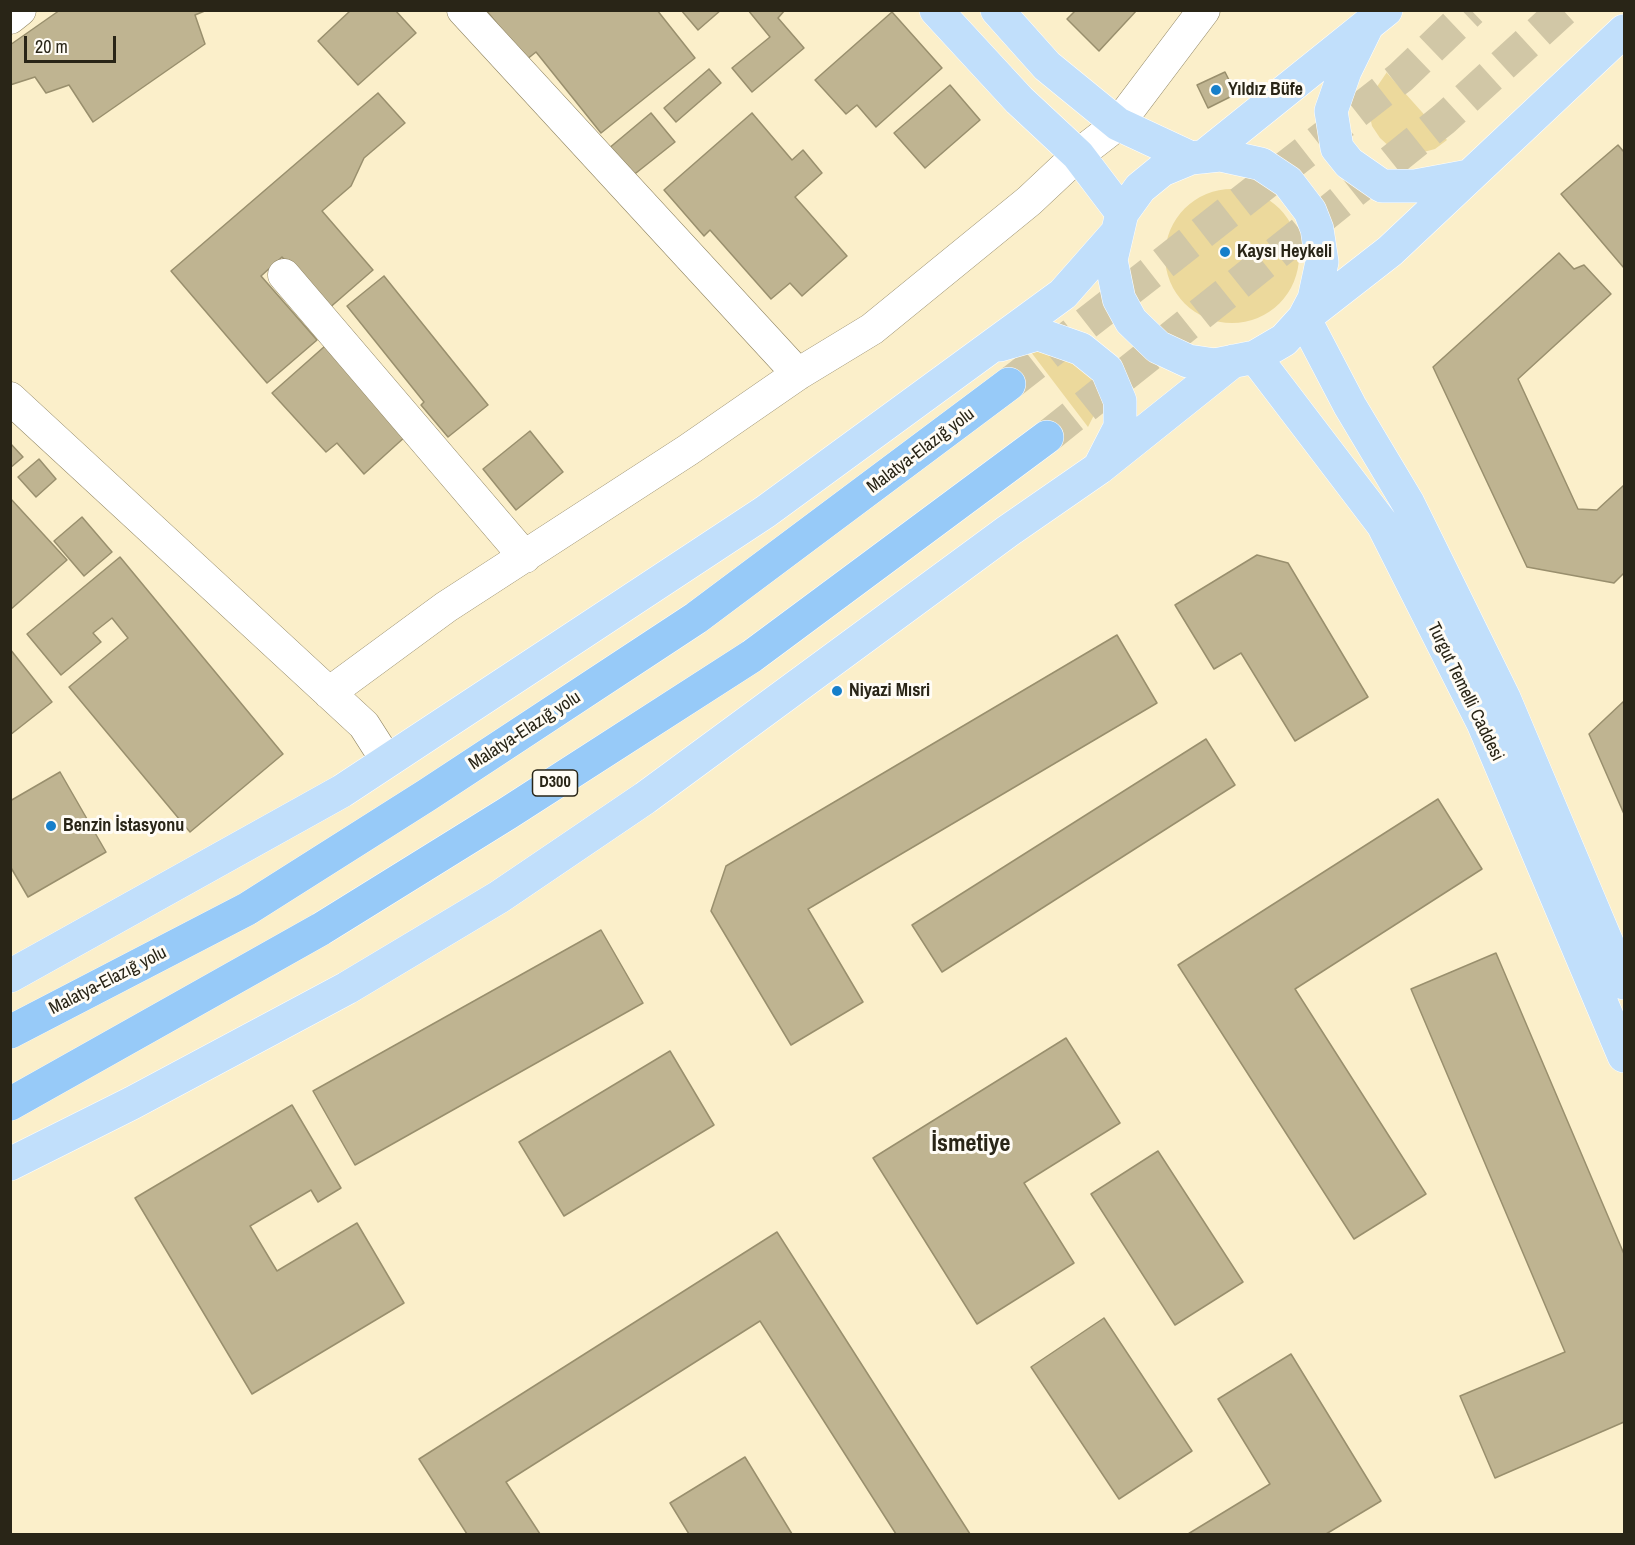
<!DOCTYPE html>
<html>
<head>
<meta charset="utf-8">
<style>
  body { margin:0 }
  #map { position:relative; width:1635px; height:1545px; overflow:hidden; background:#fbefca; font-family:"Archivo Narrow",sans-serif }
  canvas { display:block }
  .frame { position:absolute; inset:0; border:12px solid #292517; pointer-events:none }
  .scale { position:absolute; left:24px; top:36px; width:92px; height:27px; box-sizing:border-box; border:3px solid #292517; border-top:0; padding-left:8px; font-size:18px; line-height:21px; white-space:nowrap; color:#292517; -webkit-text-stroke:4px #fffcf5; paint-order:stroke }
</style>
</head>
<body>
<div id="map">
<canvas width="1635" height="1545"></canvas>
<div class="frame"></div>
<div class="scale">20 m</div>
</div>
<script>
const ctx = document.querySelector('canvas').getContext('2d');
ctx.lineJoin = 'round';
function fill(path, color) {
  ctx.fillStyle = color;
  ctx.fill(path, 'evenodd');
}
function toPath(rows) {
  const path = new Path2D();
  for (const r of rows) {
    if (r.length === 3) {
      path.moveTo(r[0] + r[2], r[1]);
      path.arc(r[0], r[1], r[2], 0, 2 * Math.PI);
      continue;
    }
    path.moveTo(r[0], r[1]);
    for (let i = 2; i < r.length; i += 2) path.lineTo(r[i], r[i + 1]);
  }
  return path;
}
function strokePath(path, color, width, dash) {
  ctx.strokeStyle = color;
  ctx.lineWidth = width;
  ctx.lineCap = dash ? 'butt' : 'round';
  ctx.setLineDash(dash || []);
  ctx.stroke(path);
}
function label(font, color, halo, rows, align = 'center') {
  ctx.font = font + ' "Archivo Narrow",sans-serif';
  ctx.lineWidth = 6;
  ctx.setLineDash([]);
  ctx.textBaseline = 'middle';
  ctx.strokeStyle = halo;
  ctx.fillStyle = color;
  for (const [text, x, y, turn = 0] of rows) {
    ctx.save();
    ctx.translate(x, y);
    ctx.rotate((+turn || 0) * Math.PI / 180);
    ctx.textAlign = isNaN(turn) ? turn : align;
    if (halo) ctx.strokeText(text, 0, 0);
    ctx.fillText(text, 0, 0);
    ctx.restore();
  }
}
fill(toPath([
  [1387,72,1387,73,1447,140,1435,149,1420,153,1405,153,1391,148,1380,138,1372,126,1369,112,1370,97],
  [1232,256,67],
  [1045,347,1074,352,1100,388,1099,405,1088,427,1031,352]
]), '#ecd99c');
const building = toPath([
  [60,10,207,10,195,15,205,44,93,122,69,85,46,93,35,77,10,85,10,45,60,10],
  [351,10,395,10,416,33,358,85,318,41,351,10],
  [486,10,657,10,695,58,601,133,536,52,526,60,486,10],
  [681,10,721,10,698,30,681,10],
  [748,10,785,10,778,18,804,48,752,92,732,68,770,37,748,10],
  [1076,10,1137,10,1099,51,1067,19,1076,10],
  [892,12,942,68,876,127,857,105,846,114,815,80,892,12],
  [709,69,721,83,676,122,664,108,709,69],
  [1225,72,1236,94,1208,108,1197,85,1225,72],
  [950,85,980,120,925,168,894,133,950,85],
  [378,93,405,123,364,158,351,186,322,211,373,270,327,310,282,257,261,276,317,340,267,383,171,271,378,93],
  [651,113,675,142,631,177,608,149,651,113],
  [752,113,792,160,803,150,822,173,795,197,847,256,802,296,790,283,771,299,710,230,704,236,664,190,752,113],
  [1618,145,1624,152,1624,268,1561,194,1618,145],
  [1559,253,1574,269,1584,265,1611,294,1518,379,1578,509,1597,510,1624,485,1624,573,1614,583,1527,567,1433,367,1559,253],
  [384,276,488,405,448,437,421,405,424,402,347,306,384,276],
  [325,346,406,436,364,474,337,443,326,452,272,393,325,346],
  [530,431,563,472,516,510,483,469,530,431],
  [10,443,23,457,10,468,10,443],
  [39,459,56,479,36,497,18,477,39,459],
  [10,498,67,560,10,610,10,498],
  [82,517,112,552,84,576,54,541,82,517],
  [1257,555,1288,563,1368,697,1295,741,1241,653,1214,669,1175,605,1257,555],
  [120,557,283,754,190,832,69,687,128,638,112,618,93,633,101,642,61,675,27,634,120,557],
  [1117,635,1157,703,808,909,863,1002,791,1045,711,911,726,866,1117,635],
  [10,649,52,702,10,735,10,649],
  [1624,701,1624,814,1589,734,1624,701],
  [1206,739,1235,785,942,972,912,925,1206,739],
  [60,772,106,852,28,897,10,866,10,801,60,772],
  [1438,799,1482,869,1295,989,1426,1194,1354,1239,1178,965,1438,799],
  [601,930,643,1003,355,1165,313,1091,601,930],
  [1496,953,1624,1254,1624,1422,1495,1478,1460,1396,1565,1352,1411,989,1496,953],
  [1066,1038,1120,1123,1024,1183,1074,1263,977,1324,873,1158,1066,1038],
  [670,1051,714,1125,564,1216,519,1142,670,1051],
  [292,1105,341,1188,318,1202,311,1190,250,1226,277,1271,357,1223,404,1303,252,1394,135,1198,292,1105],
  [1158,1151,1243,1282,1175,1325,1091,1194,1158,1151],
  [777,1232,970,1534,896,1534,760,1321,506,1482,540,1534,467,1534,419,1459,777,1232],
  [1104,1318,1192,1451,1119,1499,1031,1367,1104,1318],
  [1291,1354,1381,1501,1326,1534,1188,1534,1270,1484,1218,1399,1291,1354],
  [745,1457,792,1534,689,1534,670,1503,745,1457]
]);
fill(building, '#bfb491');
strokePath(building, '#998f6d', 1.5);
strokePath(toPath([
  [1009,384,1401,77,1471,10],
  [1047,437,1444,119,1563,10]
]), '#d1c7a6', 33, [33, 16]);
const minor = toPath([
  [463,10,798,374],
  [10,18,20,10],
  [284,275,525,557],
  [10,398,364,725,387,761],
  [329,693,446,607,688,450,798,374,872,329,1029,201,1078,155,1118,124,1204,10]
]);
const major = toPath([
  [936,10,1019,100,1078,155,1122,213],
  [997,10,1047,66,1118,124,1191,158],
  [1367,26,1345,71,1331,111,1337,148,1349,163,1382,186,1415,186,1469,176],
  [1203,157,1386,10],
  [1304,318,1314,299,1322,262,1317,229,1310,211,1288,182,1261,164,1220,155,1191,158,1162,170,1140,188,1122,213,1111,260,1119,299,1131,321,1158,347,1188,361,1215,365,1255,357,1284,340,1304,318,1390,251,1624,31],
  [1304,318,1350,406,1408,503,1504,698,1624,983],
  [1000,345,1038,334,1081,349,1107,370,1120,401,1120,427,1101,464],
  [1255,357,1383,525,1483,723,1624,1056],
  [10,976,342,791,765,512,1063,294,1115,235],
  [10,1164,132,1103,347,988,499,897,645,798,1008,531,1099,468,1233,361]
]);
const highway = toPath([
  [10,1032,247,909,427,795,696,618,1009,384],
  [10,1104,321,929,508,813,752,656,1047,437]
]);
strokePath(minor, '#8f8462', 33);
strokePath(major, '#fff', 34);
strokePath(highway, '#fff', 34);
strokePath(minor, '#fff', 32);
strokePath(major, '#c1dffb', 33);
strokePath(highway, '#97caf8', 33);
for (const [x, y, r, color] of [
  [1216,90,6,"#167fca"],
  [1225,252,6,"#167fca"],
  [837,691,6,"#167fca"],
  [51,826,6,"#167fca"]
]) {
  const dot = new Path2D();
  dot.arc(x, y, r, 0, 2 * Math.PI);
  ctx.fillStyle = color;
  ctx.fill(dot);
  strokePath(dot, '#fffcf5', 2);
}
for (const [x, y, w] of [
  [555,783,45]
]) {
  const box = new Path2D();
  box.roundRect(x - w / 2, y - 13, w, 26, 4.5);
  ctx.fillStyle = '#fffcf5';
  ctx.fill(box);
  strokePath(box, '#292517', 1.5);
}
label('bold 16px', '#292517', null, [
  ["D300",555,783]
]);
label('bold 18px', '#292517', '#fffcf5', [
  ["Yıldız Büfe",1228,90],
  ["Kaysı Heykeli",1237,252],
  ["Niyazi Mısri",849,691],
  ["Benzin İstasyonu",63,826]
], 'left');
label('18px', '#292517', '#fffcf5', [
  ["Malatya-Elazığ yolu",921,451,-37],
  ["Turgut Temelli Caddesi",1465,692,64],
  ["Malatya-Elazığ yolu",525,731,-33],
  ["Malatya-Elazığ yolu",108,981,-27]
]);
label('bold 24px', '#292517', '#fffcf5', [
  ["İsmetiye",971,1145]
]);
</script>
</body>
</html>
